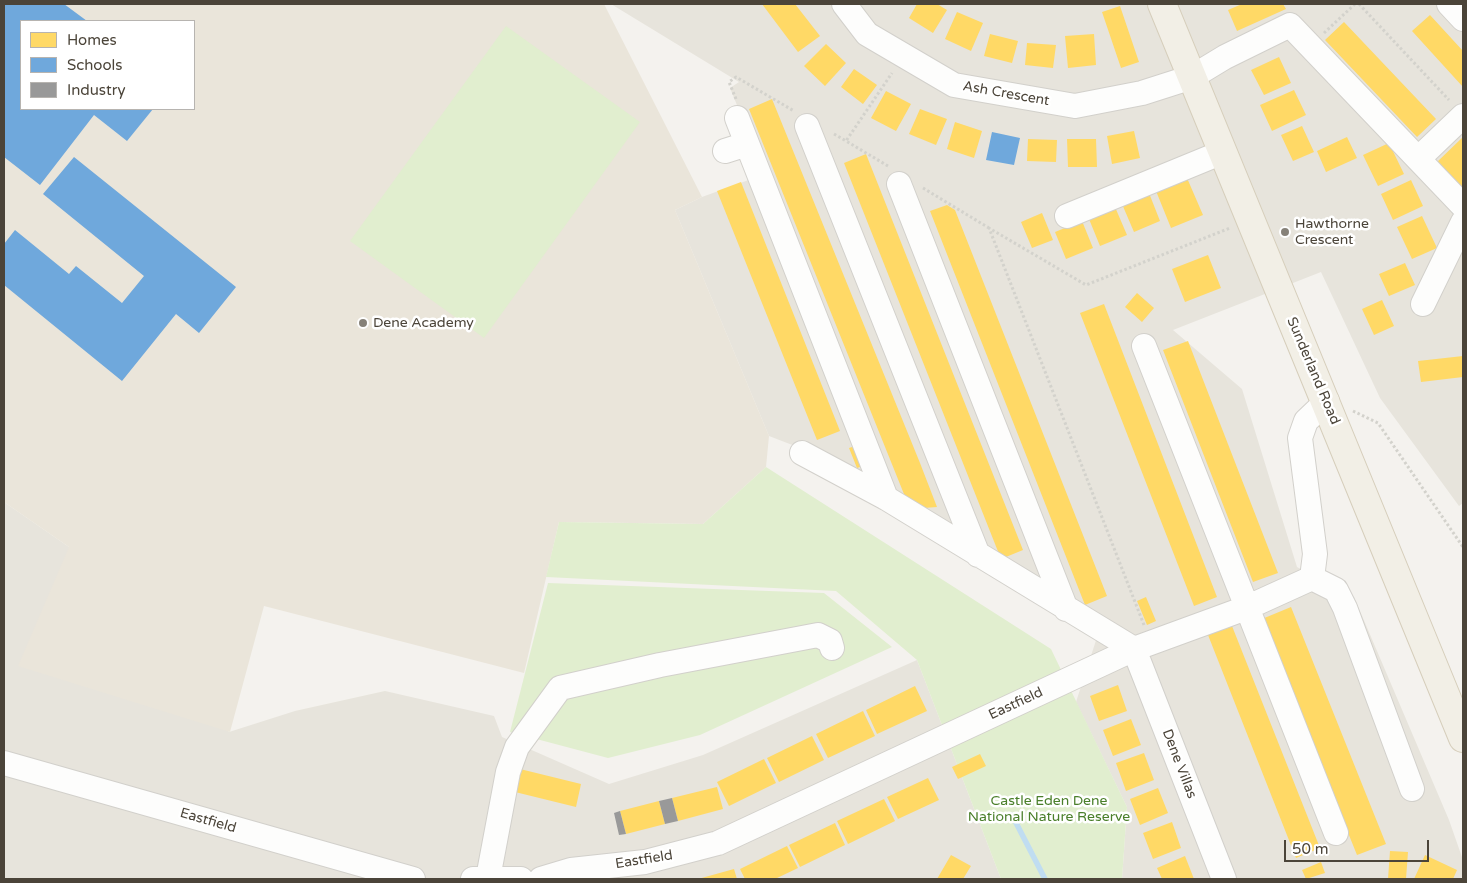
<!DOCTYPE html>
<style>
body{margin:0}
#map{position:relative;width:1467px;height:883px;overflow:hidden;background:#f4f2ee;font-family:"Varela Round",sans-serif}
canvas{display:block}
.frame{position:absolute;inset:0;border:5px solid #4b4439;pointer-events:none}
.legend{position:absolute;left:20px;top:20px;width:175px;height:90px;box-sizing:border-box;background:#fff;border:1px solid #b7b4b0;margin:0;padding:6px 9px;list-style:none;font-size:15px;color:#4b4439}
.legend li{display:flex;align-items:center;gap:10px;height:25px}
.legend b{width:25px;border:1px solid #b7b4b0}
.scale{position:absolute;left:1284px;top:840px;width:145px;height:22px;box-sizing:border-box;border:2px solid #4b4439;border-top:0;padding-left:6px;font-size:15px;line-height:18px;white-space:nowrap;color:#4b4439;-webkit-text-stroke:4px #fff;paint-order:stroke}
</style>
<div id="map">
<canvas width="1467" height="883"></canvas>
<div class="frame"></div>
<ul class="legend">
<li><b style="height:14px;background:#ffd966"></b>Homes</li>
<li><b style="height:14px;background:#6fa8dc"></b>Schools</li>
<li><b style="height:14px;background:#999"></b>Industry</li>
</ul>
<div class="scale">50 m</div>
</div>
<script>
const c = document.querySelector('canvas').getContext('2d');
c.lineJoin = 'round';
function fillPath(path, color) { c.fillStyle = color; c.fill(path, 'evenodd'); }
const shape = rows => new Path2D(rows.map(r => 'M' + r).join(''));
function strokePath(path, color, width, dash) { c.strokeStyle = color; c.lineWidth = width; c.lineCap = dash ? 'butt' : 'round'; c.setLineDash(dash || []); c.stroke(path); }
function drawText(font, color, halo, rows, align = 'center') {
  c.font = font + ' "Varela Round",sans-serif'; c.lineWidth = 5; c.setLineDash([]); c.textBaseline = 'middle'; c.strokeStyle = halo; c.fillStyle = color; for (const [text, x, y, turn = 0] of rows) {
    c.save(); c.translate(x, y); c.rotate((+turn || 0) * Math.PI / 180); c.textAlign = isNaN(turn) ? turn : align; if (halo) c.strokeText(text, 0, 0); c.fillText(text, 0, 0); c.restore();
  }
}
const residential = shape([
 [611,4,1463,4,1463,503,1459,506,1380,398,1321,272,1173,330,1242,389,1297,567,1354,597,1449,820,1463,860,1463,879,1122,879,1127,807,1076,702,1100,628,902,506,883,480,769,436,675,210,702,197,765,174,730,88,739,82],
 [4,502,69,547,229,732,295,711,385,691,494,716,502,737,609,784,703,755,917,660,1001,879,4,879]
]);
const education = shape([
 [4,4,604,4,702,197,675,210,769,436,766,467,703,524,559,522,524,673,264,606,230,732,18,666,69,547,4,502],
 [21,21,194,21,194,109,21,109]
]);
const green = shape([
 [506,26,640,122,484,338,350,241],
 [766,467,1051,649,1127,807,1122,879,1001,879,917,660,836,591,546,577,559,522,703,524],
 [548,583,824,593,892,647,700,735,608,758,510,732]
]);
const homes = shape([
 [762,4,795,4,820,36,798,52],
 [917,4,937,4,947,10,933,33,909,18],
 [1242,4,1283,4,1286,9,1237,31,1228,10],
 [1120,6,1139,62,1121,68,1102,12],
 [957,12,983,23,971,51,945,39],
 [1430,15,1463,51,1463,87,1412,31],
 [1344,22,1436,119,1417,137,1325,40],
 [990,34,1018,41,1012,63,984,56],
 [1094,34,1096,65,1068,68,1065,36],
 [1027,43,1056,45,1053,68,1025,65],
 [826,44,846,63,825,86,804,66],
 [1279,57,1291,83,1264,95,1251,70],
 [854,69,877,85,863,104,841,87],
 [1294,90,1306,115,1272,131,1260,105],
 [886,91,911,104,896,131,871,118],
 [772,99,920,463,937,507,910,509,749,109],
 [920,109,947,119,936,145,909,134],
 [955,122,982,131,974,158,947,149],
 [1302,126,1314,152,1293,161,1281,135],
 [1134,131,1140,158,1112,164,1107,136],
 [1347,137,1357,158,1326,172,1317,151],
 [1463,137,1463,193,1436,163],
 [1028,139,1057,140,1056,162,1027,161],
 [1067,139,1096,139,1097,167,1068,167],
 [1389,143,1404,174,1378,186,1363,155],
 [866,154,1023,550,1001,559,844,163],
 [1187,178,1203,215,1171,228,1156,191],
 [1411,180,1423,206,1393,220,1381,194],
 [741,182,840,431,817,440,717,191],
 [1149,193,1160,221,1134,232,1122,204],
 [947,205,955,210,1107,596,1085,605,930,211],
 [1115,207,1127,235,1100,246,1089,219],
 [1042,213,1053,240,1032,248,1021,222],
 [1422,216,1437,248,1412,259,1397,227],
 [1082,221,1093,248,1066,259,1055,232],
 [1208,255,1221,288,1185,302,1172,269],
 [1405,263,1415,285,1389,296,1379,274],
 [1137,293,1154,308,1142,322,1125,307],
 [1382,300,1394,326,1374,335,1362,309],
 [1104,304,1217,597,1194,606,1080,313],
 [1188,341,1278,573,1253,582,1163,350],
 [1463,356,1463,377,1421,382,1418,361],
 [858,445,866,465,857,468,849,448],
 [1146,597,1156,621,1147,625,1137,601],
 [1291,607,1386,844,1357,855,1262,619],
 [1232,626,1320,848,1296,858,1208,635],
 [1118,685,1127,711,1099,721,1090,696],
 [915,686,927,711,877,734,866,710],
 [863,711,875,736,828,758,816,734],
 [1131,719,1141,745,1113,756,1103,730],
 [812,736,824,760,779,782,767,758],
 [1144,753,1154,780,1126,791,1116,763],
 [980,754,986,766,958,779,952,767],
 [764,759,776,783,729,806,717,782],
 [520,769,581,784,576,807,515,792],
 [928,778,939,800,898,819,887,797],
 [717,787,723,809,678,821,672,798],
 [1158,788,1168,813,1140,825,1130,799],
 [884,799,895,821,848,844,837,821],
 [659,801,665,824,626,834,620,811],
 [1172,822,1181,848,1153,859,1143,833],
 [835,823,845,845,800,867,789,845],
 [787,846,798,868,775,879,745,879,740,869],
 [1390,851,1408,852,1406,879,1388,879],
 [951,855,971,866,963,879,937,879],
 [1425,855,1457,870,1453,879,1414,879],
 [1185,856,1194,879,1162,879,1157,868],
 [1321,862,1325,873,1306,879,1302,870],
 [734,869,737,879,698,879]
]);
const schools = shape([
 [4,4,64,4,87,21,21,21,21,109,153,109,127,141,94,115,40,185,4,157],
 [992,132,1020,138,1014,165,986,160],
 [74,157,236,287,199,333,176,314,122,381,4,285,4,244,15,230,69,274,76,266,122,303,144,276,43,194]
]);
const industry = shape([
 [672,798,678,821,665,824,659,801],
 [620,811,626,834,619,835,614,813]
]);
const stream = shape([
 [1012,815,1045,879]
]);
const path = shape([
 [1359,4,1449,100],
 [1324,33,1355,4],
 [736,99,729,82,736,77,794,111],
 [834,134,846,141],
 [888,166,846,141,892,73],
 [923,188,989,228],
 [1353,411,1378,423,1463,547],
 [1144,625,989,228,1086,285,1230,228]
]);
const minor = shape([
 [844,4,867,34,954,85,1075,106,1142,93,1192,77,1225,57,1290,25,1463,206],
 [1449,4,1463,19],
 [737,118,886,498],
 [807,126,978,555],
 [725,151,747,144],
 [1418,159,1463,116],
 [899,184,1066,609],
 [1067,216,1223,152],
 [1423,304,1463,222],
 [1144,346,1336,833],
 [802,453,886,498,1134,649,1224,879],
 [1312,578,1336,590,1345,608,1412,789],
 [1312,578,1315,554,1300,438,1306,421,1327,401],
 [4,763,413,879],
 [488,878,508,772,517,747,560,688,660,665,818,635,830,641,832,648],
 [473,879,521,879],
 [541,879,571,870,645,862,718,843,1134,649,1246,608,1312,578]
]);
const major = shape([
 [1162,4,1463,738]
]);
const markers = [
 [1285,232,5,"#868178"],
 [363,323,5,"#868178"]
];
const streetNames = [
 ["Ash Crescent",1006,94,10],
 ["Sunderland Road",1313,371,67],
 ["Eastfield",1016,704,-25],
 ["Dene Villas",1179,764,69],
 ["Eastfield",208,821,16],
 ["Eastfield",644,860,-9]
];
const poiNames = [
 ["Hawthorne",1295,224],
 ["Crescent",1295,240],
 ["Dene Academy",373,323]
];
const parkNames = [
 ["Castle Eden Dene",1049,801],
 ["National Nature Reserve",1049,817]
];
fillPath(residential, '#e7e4dc');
fillPath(education, '#eae5da');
fillPath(green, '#e1eecf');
fillPath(homes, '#ffd966');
fillPath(schools, '#6fa8dc');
fillPath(industry, '#999');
strokePath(stream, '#c0ddf1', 5.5);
strokePath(minor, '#d2d0cb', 26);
strokePath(major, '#d6cebb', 30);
strokePath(path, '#d3d2cc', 3, [2.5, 2.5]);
strokePath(minor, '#fdfdfc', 24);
strokePath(major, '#f2efe6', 28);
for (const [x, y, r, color] of markers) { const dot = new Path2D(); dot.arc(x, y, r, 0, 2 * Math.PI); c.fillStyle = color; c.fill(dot); strokePath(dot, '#fff', 2); }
drawText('14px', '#4b4439', '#fff', streetNames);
drawText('14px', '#4b4439', '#fff', poiNames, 'left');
drawText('14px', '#4a7f2a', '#fff', parkNames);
</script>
